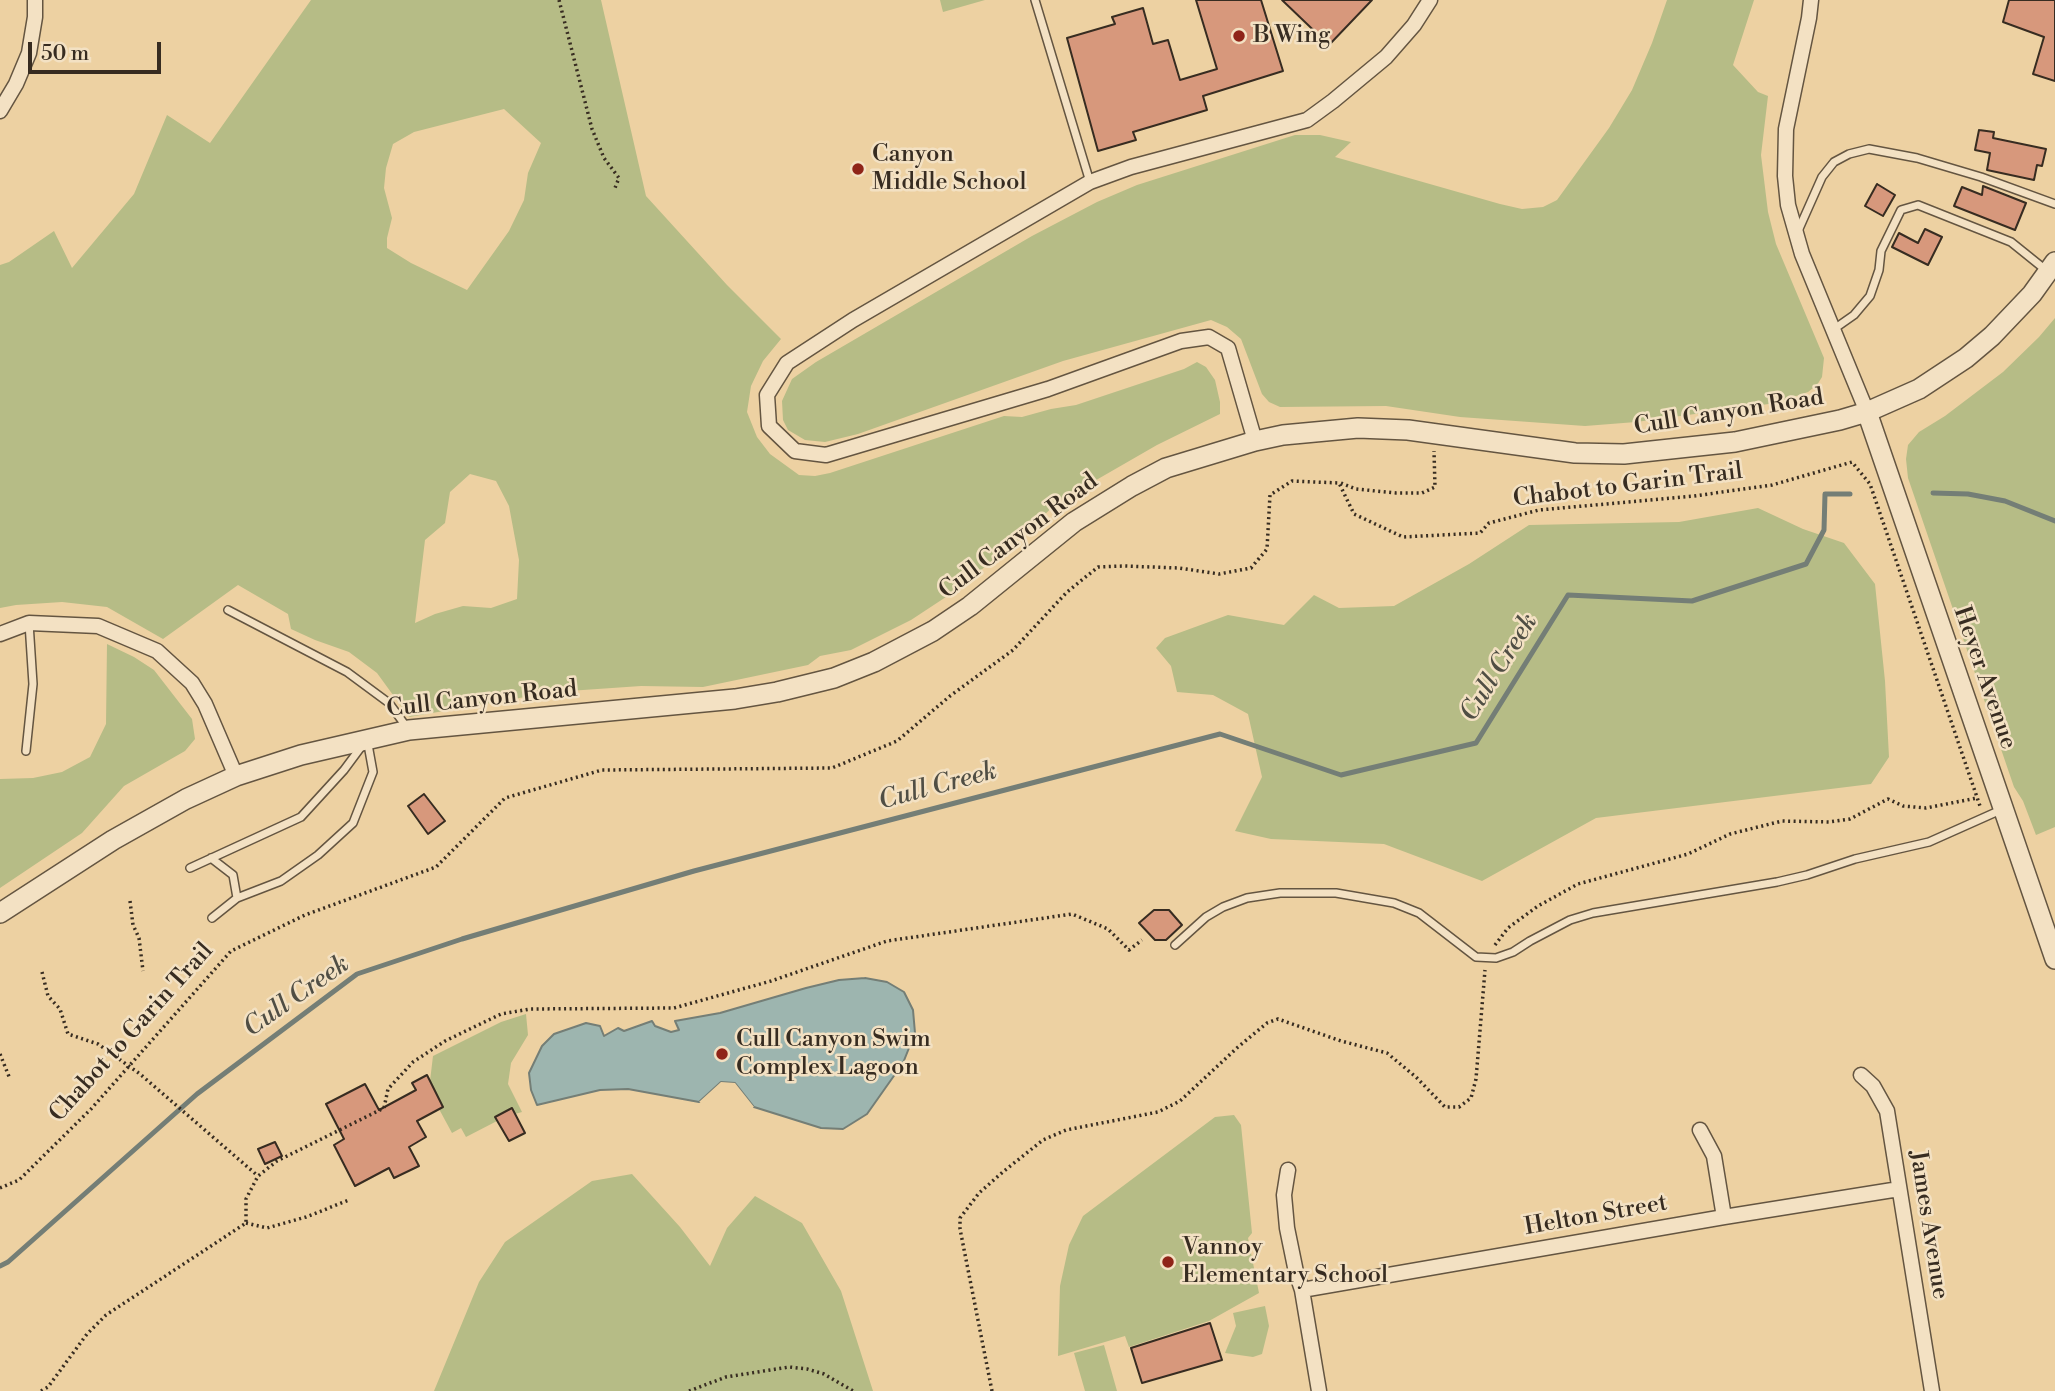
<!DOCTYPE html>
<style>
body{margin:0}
#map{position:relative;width:2055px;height:1391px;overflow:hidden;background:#edd1a2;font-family:"Libre Bodoni",serif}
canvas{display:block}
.scale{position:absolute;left:28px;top:42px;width:133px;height:32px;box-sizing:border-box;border:4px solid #372c21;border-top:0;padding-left:9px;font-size:21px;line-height:24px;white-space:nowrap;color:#372c21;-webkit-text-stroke:5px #f3e1c3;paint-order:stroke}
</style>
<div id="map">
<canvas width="2055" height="1391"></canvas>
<div class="scale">50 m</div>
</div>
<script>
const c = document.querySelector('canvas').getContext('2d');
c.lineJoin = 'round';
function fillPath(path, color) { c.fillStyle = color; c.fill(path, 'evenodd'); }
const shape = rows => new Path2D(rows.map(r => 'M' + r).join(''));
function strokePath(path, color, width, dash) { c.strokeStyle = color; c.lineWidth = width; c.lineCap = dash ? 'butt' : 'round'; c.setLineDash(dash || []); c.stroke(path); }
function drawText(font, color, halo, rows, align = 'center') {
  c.font = font + ' "Libre Bodoni",serif'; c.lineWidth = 5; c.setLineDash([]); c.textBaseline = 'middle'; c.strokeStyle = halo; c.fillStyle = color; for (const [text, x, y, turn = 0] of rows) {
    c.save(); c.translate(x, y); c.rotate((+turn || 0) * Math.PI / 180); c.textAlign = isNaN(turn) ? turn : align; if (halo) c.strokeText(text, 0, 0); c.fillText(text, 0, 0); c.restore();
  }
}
const green = shape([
 [311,0,601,0,646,196,727,285,781,339,763,361,751,386,747,412,757,437,770,454,799,475,815,476,830,473,1004,416,1022,417,1051,409,1076,405,1184,369,1197,362,1206,367,1215,380,1220,402,1220,414,1157,445,1058,502,1010,547,952,593,911,620,851,650,820,656,808,665,703,687,641,686,554,692,409,717,377,673,349,652,315,640,291,629,288,614,238,585,163,639,107,607,62,602,16,605,0,608,0,265,9,262,54,231,72,268,134,194,167,115,210,143],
 [504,109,541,143,528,173,524,200,509,231,467,290,411,263,387,248,387,238,392,218,384,188,386,168,393,144,414,132],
 [470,474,496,481,509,506,519,560,517,599,491,608,463,606,435,614,415,623,425,540,445,523,450,492],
 [940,0,985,0,943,12],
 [1667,0,1754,0,1733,65,1758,92,1768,96,1761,155,1768,212,1776,244,1824,358,1822,377,1817,385,1808,392,1776,403,1636,422,1585,426,1460,417,1386,406,1280,407,1269,402,1262,394,1241,339,1227,327,1211,320,1063,361,858,434,825,442,805,440,788,430,783,420,782,401,792,379,816,362,1032,236,1097,202,1137,185,1295,135,1320,135,1351,142,1335,157,1500,204,1522,209,1543,207,1557,200,1609,128,1632,90,1652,43],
 [2055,318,2055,827,2036,835,2023,801,2014,787,1908,478,1906,459,1908,445,1919,432,1945,416,2003,372,2039,337],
 [1758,508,1803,529,1844,543,1875,584,1885,681,1889,757,1871,784,1596,818,1482,881,1384,844,1271,839,1235,831,1262,777,1248,714,1213,695,1177,692,1171,666,1156,648,1165,638,1228,615,1284,625,1314,595,1339,608,1394,606,1469,564,1529,525,1679,522],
 [107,644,134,657,154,670,192,719,195,739,185,751,124,786,82,833,0,888,0,779,33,778,62,772,90,757,106,724],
 [526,1014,528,1035,511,1063,508,1084,522,1112,515,1114,511,1108,495,1116,497,1121,466,1137,461,1128,452,1133,439,1109,443,1107,430,1081,433,1056,501,1022],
 [1234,1115,1241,1125,1252,1233,1248,1238,1259,1293,1209,1321,1129,1347,1125,1336,1058,1356,1060,1286,1069,1245,1083,1216,1215,1117],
 [632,1174,680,1227,710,1266,727,1228,755,1196,802,1223,841,1291,873,1391,434,1391,479,1282,505,1242,592,1181],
 [1265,1306,1269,1326,1262,1354,1253,1357,1225,1353,1236,1326,1233,1313],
 [1104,1345,1117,1391,1085,1391,1074,1353]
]);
const water = shape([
 [865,978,887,982,904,992,913,1010,915,1033,903,1063,867,1114,843,1129,821,1128,754,1107,735,1083,721,1082,699,1102,628,1089,600,1090,537,1105,531,1090,529,1073,542,1046,554,1034,586,1023,600,1026,604,1036,618,1028,624,1031,652,1021,655,1026,671,1032,679,1030,675,1021,720,1013,806,988,839,980,865,978]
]);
const pier = shape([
 [721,1082,735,1083,754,1107,750,1107,733,1087,722,1086,703,1102,699,1102]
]);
const stream = shape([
 [1933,493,1968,494,2005,501,2055,521],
 [0,1266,8,1262,197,1094,357,974,462,939,694,871,1220,734,1341,775,1476,743,1568,595,1692,601,1806,564,1824,530,1825,494,1850,494]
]);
const building = shape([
 [1196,0,1261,0,1283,71,1203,96,1207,110,1133,132,1136,140,1098,151,1067,38,1115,24,1112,17,1143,8,1153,44,1168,40,1180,80,1217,69,1196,0],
 [1282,0,1372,0,1329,45,1282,0],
 [2009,0,2055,0,2055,81,2033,74,2044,37,2003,22,2009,0],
 [1979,130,1994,132,1993,138,2046,149,2042,166,2037,165,2034,180,1987,170,1990,153,1975,150,1979,130],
 [1877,184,1895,195,1883,216,1865,206,1877,184],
 [1983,186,2026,203,2015,230,1954,206,1962,187,1982,195,1983,186],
 [1925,229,1942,237,1928,265,1892,247,1899,233,1918,243,1925,229],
 [424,794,445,821,428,834,408,806,424,794],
 [1154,910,1169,910,1182,925,1166,940,1155,940,1139,923,1154,910],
 [427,1075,443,1107,417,1121,426,1137,409,1147,419,1166,394,1178,389,1168,355,1186,334,1145,344,1139,326,1104,365,1084,379,1110,416,1090,412,1083,427,1075],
 [512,1108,525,1133,509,1141,495,1117,512,1108],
 [275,1142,282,1156,265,1164,258,1149,275,1142],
 [1210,1323,1222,1360,1142,1383,1131,1348,1210,1323]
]);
const path = shape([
 [559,0,592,129,604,158,619,178,615,188],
 [1341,483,1356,489,1396,493,1422,493,1435,487,1434,451],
 [130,901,133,925,139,938,143,971],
 [1495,945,1508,928,1538,906,1578,884,1688,854,1730,834,1782,821,1829,822,1850,819,1888,799,1903,806,1926,808,1977,798],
 [42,972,48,996,60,1009,68,1034,98,1044,140,1074,258,1176],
 [0,1054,10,1079],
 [0,1188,19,1180,91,1109,231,951,305,915,436,867,505,798,602,770,832,768,897,741,950,696,1013,650,1067,592,1098,567,1124,566,1179,568,1219,574,1251,568,1267,549,1270,495,1292,481,1339,483,1354,514,1403,537,1480,533,1489,523,1539,510,1694,496,1772,485,1852,462,1870,484,1980,806],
 [246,1223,267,1228,306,1217,349,1200],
 [41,1391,48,1387,87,1334,106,1315,246,1223,246,1199,258,1176,277,1161,384,1108,388,1089,413,1062,445,1041,501,1014,530,1009,674,1008,771,981,887,941,1072,914,1108,929,1129,950,1142,940],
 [689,1391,726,1377,789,1367,807,1369,824,1374,853,1391],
 [992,1391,960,1229,960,1218,979,1193,1004,1171,1043,1140,1066,1130,1158,1112,1180,1101,1238,1047,1267,1023,1278,1019,1341,1041,1387,1053,1416,1077,1445,1107,1459,1107,1471,1098,1476,1079,1485,970]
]);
const service = shape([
 [1035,0,1090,182],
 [1798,231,1822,177,1834,162,1849,154,1869,149,1917,158,1981,177,2055,204],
 [1834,329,1854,315,1870,296,1879,270,1881,251,1901,210,1918,205,2011,242,2047,271],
 [228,610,347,672,389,703,408,729],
 [26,751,33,684,29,623],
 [211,858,233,875,237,898],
 [190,868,301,817,344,770,367,739,373,772,353,823,318,855,281,881,237,898,212,918],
 [1175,945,1206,917,1223,907,1247,898,1280,893,1336,893,1394,903,1419,913,1476,957,1496,958,1513,952,1530,941,1570,920,1593,913,1777,882,1807,875,1855,859,1929,842,2003,809]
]);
const minor = shape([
 [1811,0,1809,18,1786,129,1785,176,1788,205,1802,254,1867,412],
 [0,111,16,84,29,53,35,17,35,0],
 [1255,441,1228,348,1209,337,1181,341,1048,389,826,455,795,451,769,426,767,395,787,363,853,320,1090,182,1131,167,1307,120,1333,101,1386,57,1414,25,1430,0],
 [0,634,29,623,98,626,157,651,192,683,205,704,236,776],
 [1861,1075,1873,1086,1887,1111,1932,1391],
 [1700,1130,1714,1156,1724,1217],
 [1288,1170,1284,1195,1287,1228,1296,1272,1302,1290,1319,1391],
 [1302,1290,1724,1217,1899,1189]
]);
const tertiary = shape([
 [1867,412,2055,959],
 [0,913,113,840,186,799,236,776,301,755,409,730,735,699,777,692,834,678,874,662,933,631,970,606,1074,522,1132,486,1166,468,1255,441,1283,435,1358,428,1408,430,1575,453,1624,454,1735,442,1840,420,1867,412,1919,389,1966,358,1992,336,2032,294,2055,262]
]);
const markers = [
 [1239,36,7,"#8f2418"],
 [858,169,7,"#8f2418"],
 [722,1054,7,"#8f2418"],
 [1168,1262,7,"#8f2418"]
];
const poiNames = [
 ["B Wing",1253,36],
 ["Canyon",872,155],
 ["Middle School",872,183],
 ["Cull Canyon Swim",736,1040],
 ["Complex Lagoon",736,1068],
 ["Vannoy",1182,1248],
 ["Elementary School",1182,1276]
];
const streetNames = [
 ["Cull Canyon Road",1729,413,-9],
 ["Chabot to Garin Trail",1628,486,-7],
 ["Cull Canyon Road",1019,537,-37],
 ["Heyer Avenue",1984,678,71],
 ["Cull Canyon Road",482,700,-6],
 ["Chabot to Garin Trail",132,1033,-48],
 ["Helton Street",1596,1216,-10],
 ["James Avenue",1928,1225,81]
];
const waterNames = [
 ["Cull Creek",1500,668,-58],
 ["Cull Creek",938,787,-15],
 ["Cull Creek",297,997,-35]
];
fillPath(green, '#b6bc86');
fillPath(water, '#9db5af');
strokePath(water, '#747e76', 2);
fillPath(pier, '#edd1a2');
strokePath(stream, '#747e76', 5);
fillPath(building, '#d7987c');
strokePath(building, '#372c21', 2);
strokePath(service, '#645541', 10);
strokePath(minor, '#645541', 17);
strokePath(tertiary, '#645541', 22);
strokePath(path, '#372c21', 3.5, [2, 3.5]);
strokePath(service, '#f3e1c3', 7);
strokePath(minor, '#f3e1c3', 14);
strokePath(tertiary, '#f3e1c3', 19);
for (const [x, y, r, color] of markers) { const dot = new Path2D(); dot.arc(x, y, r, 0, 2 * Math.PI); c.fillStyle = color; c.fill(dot); strokePath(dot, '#f3e1c3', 2.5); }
drawText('24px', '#372c21', '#f3e1c3', poiNames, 'left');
drawText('24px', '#372c21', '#f3e1c3', streetNames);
drawText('italic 26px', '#504e44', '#f3e1c3', waterNames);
</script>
